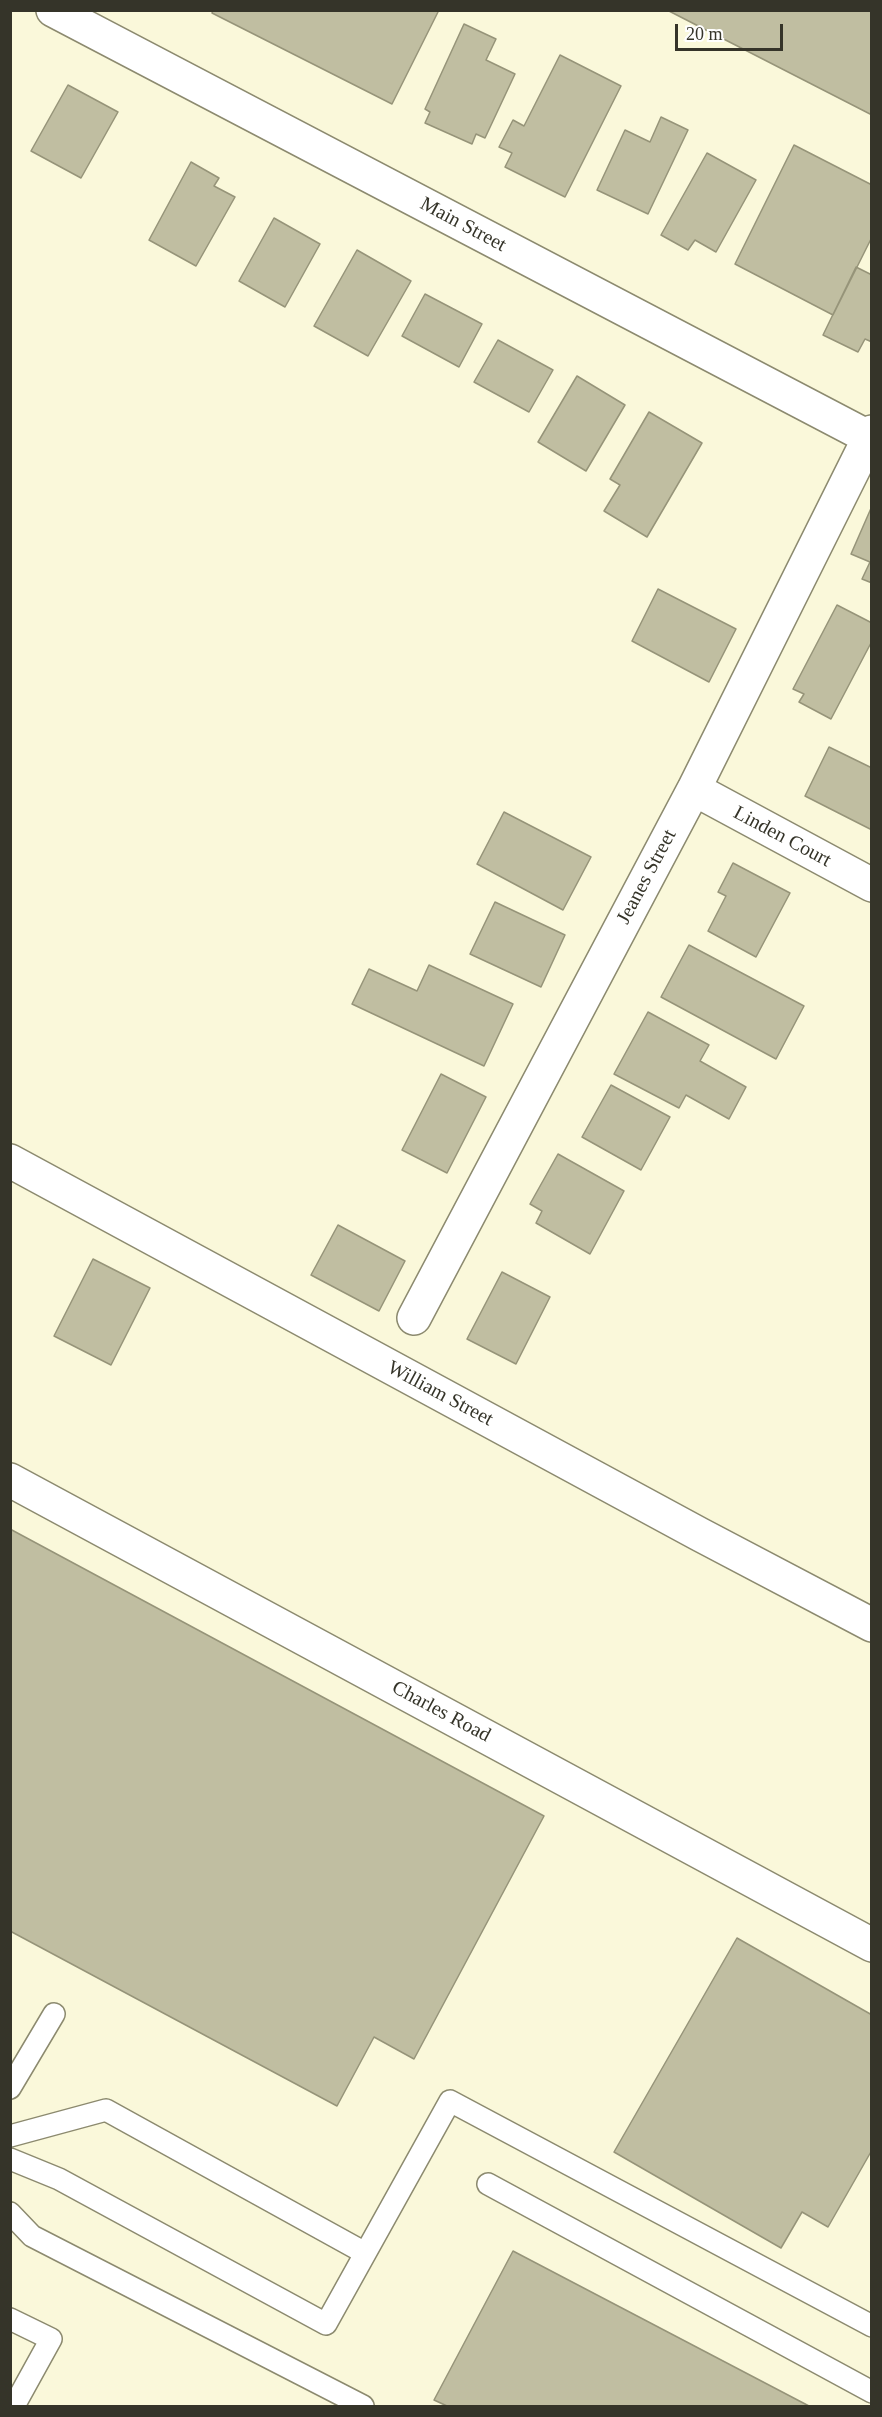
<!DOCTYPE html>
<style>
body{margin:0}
#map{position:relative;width:882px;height:2417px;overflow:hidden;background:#faf8da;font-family:Georgia,serif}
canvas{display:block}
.frame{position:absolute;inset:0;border:12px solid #353429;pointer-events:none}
.scale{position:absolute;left:675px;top:24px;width:108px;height:27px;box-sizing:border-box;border:3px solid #353429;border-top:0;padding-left:8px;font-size:18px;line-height:21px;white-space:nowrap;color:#353429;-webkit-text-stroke:4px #fff;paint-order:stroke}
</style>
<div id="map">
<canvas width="882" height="2417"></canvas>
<div class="frame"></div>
<div class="scale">20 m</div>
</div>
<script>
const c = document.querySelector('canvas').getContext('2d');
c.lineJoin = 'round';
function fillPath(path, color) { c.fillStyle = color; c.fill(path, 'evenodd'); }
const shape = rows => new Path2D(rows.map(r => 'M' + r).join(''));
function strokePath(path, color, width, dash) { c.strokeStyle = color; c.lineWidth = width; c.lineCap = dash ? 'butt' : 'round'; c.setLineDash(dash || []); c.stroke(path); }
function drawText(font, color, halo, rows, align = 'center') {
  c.font = font + ' Georgia,serif'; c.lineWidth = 6; c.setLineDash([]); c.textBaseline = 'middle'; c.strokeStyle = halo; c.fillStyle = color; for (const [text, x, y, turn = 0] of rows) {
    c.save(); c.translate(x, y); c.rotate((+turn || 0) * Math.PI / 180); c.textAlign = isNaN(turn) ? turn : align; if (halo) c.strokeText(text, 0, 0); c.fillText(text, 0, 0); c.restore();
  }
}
const building = shape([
 [213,10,439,10,392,104,212,13,213,10],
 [667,10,872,10,872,115,667,10],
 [464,24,496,39,486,60,515,74,485,138,476,134,472,144,425,123,430,112,425,109,464,24],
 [560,55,621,86,565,197,505,167,512,153,499,147,513,120,524,126,560,55],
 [68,85,118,112,81,178,31,151,68,85],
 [661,117,688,130,648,214,597,190,625,130,650,142,661,117],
 [794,145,872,185,872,237,833,315,735,264,794,145],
 [707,153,756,180,716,252,695,240,688,250,661,235,707,153],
 [191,162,219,178,214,186,235,197,196,266,149,240,191,162],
 [274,218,320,244,285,307,239,281,274,218],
 [357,250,411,281,368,356,314,326,357,250],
 [856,267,872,275,872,342,865,339,858,352,823,335,856,267],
 [425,294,482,324,459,367,402,336,425,294],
 [498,340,553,370,529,412,474,382,498,340],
 [577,376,625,405,586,471,538,442,577,376],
 [649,412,702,443,647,537,604,511,620,485,610,479,649,412],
 [872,506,872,583,862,579,870,562,851,554,872,506],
 [658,589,736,629,709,682,632,641,658,589],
 [837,605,872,623,872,641,831,719,799,702,804,694,793,689,837,605],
 [829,747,872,768,872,830,805,796,829,747],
 [504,812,591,857,563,910,477,864,504,812],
 [733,863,790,893,756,957,708,931,726,896,718,892,733,863],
 [495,902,565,935,541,987,470,954,495,902],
 [689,945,804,1006,776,1059,661,997,689,945],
 [429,965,513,1004,484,1066,352,1004,369,969,417,991,429,965],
 [648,1012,709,1045,700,1061,746,1087,729,1119,686,1095,679,1108,614,1074,648,1012],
 [441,1074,486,1097,447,1173,402,1150,441,1074],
 [611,1085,670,1117,641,1170,582,1137,611,1085],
 [558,1154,624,1191,590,1254,536,1223,542,1211,530,1204,558,1154],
 [338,1225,405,1261,379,1311,311,1275,338,1225],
 [93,1259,150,1288,111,1365,54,1336,93,1259],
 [502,1272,550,1297,516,1364,467,1339,502,1272],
 [10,1529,544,1816,414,2059,374,2037,337,2106,10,1931,10,1529],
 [737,1938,872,2015,872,2150,828,2227,802,2212,781,2248,614,2152,737,1938],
 [513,2251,809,2406,447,2406,434,2400,513,2251]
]);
const service = shape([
 [10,2088,54,2014],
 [10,2136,106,2110,365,2253],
 [10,2159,59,2179,326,2324,450,2101,872,2326],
 [488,2184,872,2392],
 [10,2213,32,2236,363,2406],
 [10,2319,51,2339,14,2406]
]);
const minor = shape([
 [53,10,872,439],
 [694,789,872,885],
 [10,1161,699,1534,872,1625],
 [414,1318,694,789,872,432],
 [10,1480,872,1945]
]);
const streetNames = [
 ["Main Street",463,225,28],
 ["Linden Court",782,837,28],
 ["Jeanes Street",647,877,-62],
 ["William Street",440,1394,28],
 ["Charles Road",441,1712,28]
];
fillPath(building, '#c0bea1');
strokePath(building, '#969479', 1.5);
strokePath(service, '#8c8a6f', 24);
strokePath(minor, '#8c8a6f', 36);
strokePath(service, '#fff', 21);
strokePath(minor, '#fff', 33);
drawText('20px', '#353429', '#fff', streetNames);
</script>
